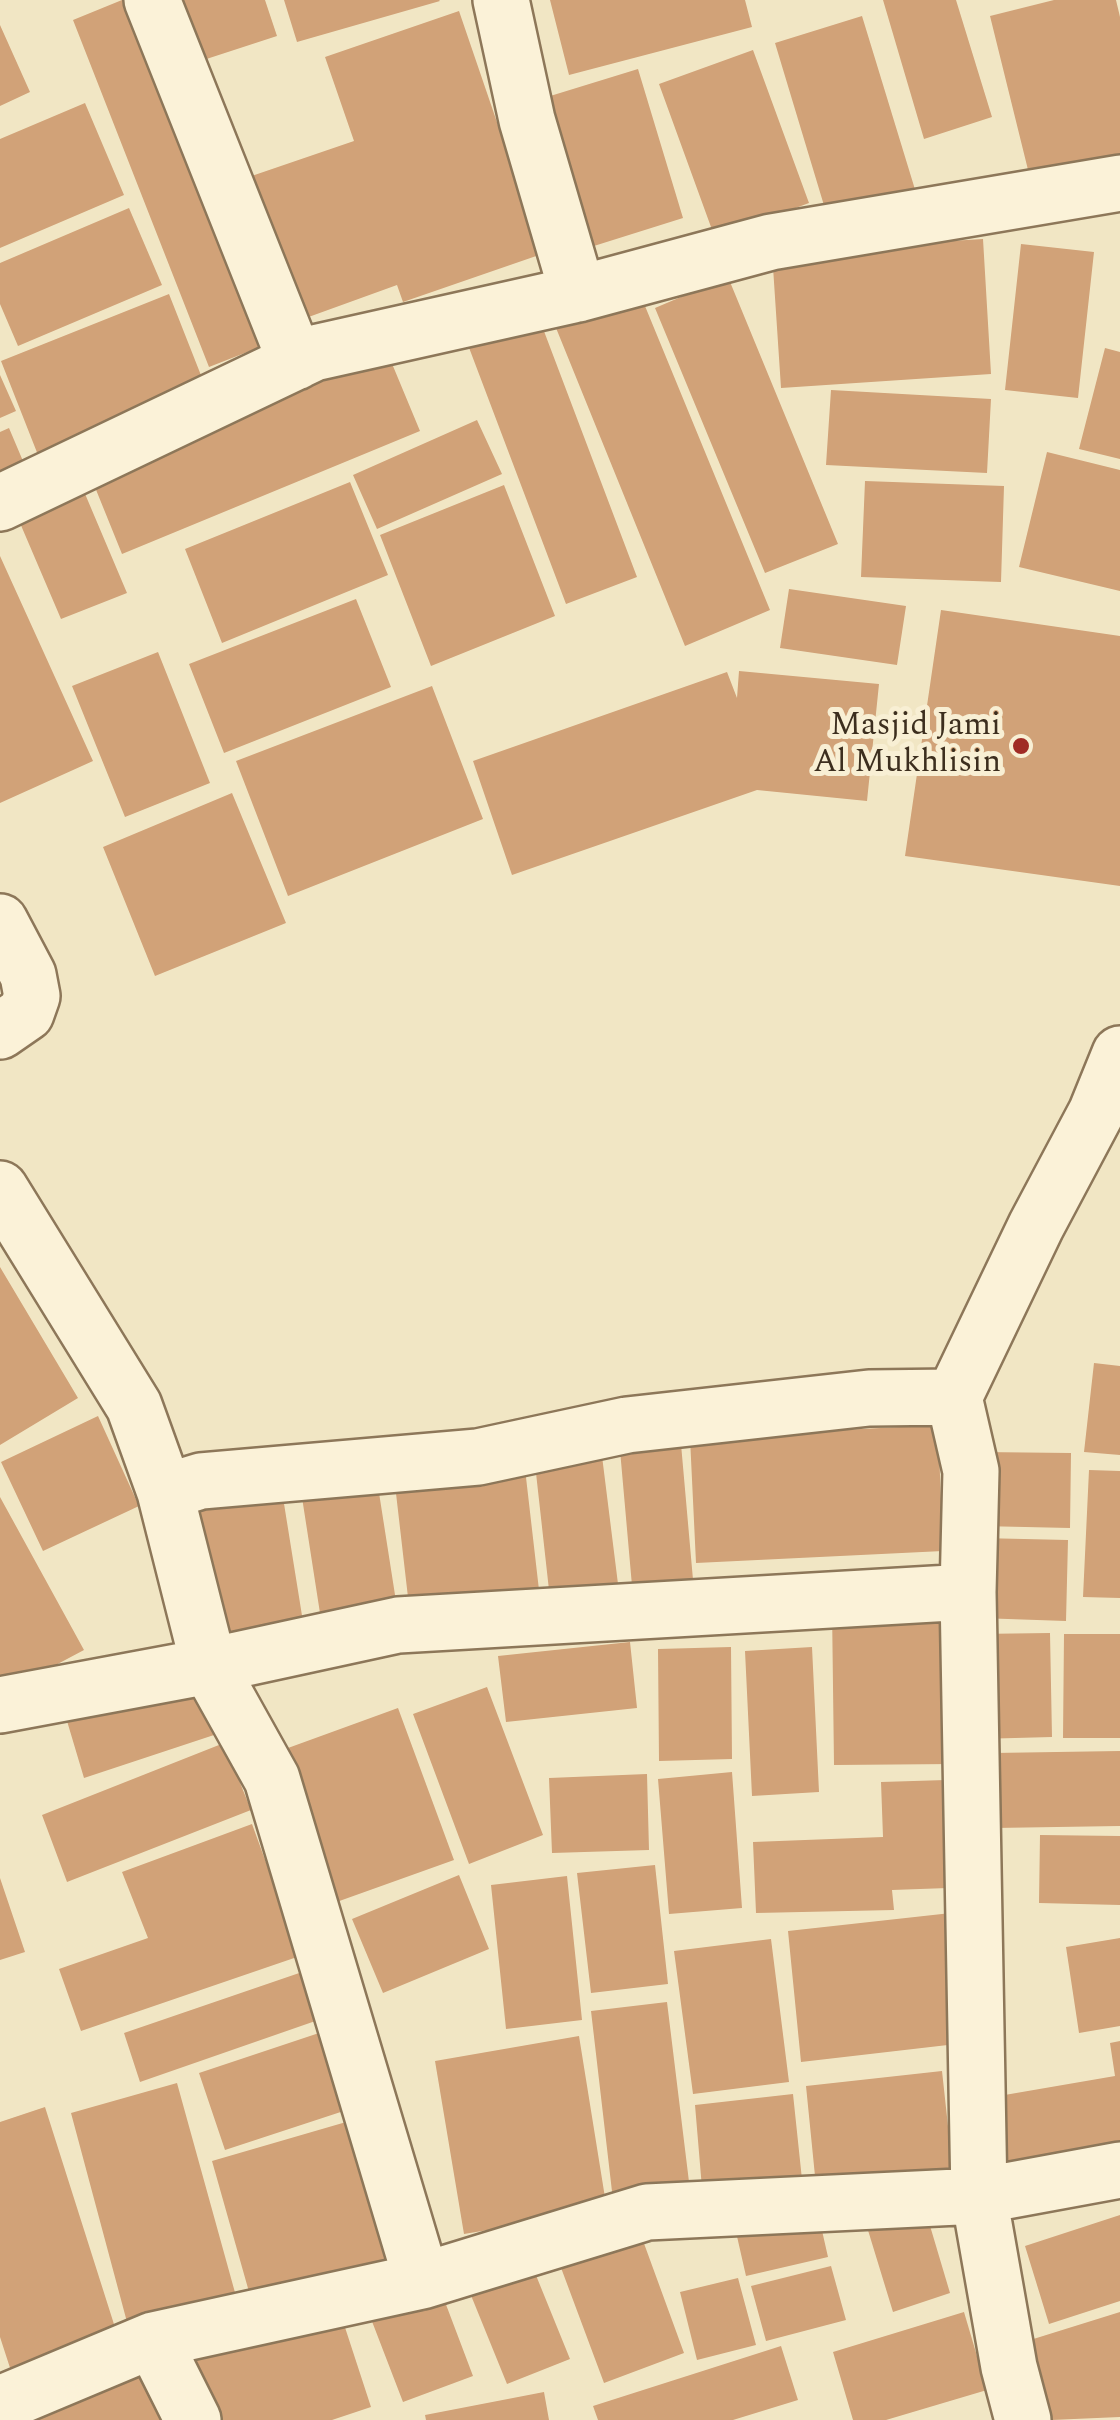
<!DOCTYPE html>
<style>
body{margin:0}
canvas{display:block;background:#f1e6c4}
</style>
<canvas width="1120" height="2420"></canvas>
<script>
const c = document.querySelector('canvas').getContext('2d');
c.lineJoin = 'round';
function fillPath(path, color) { c.fillStyle = color; c.fill(path, 'evenodd'); }
const shape = rows => new Path2D(rows.map(r => 'M' + r).join(''));
function strokePath(path, color, width, dash) { c.strokeStyle = color; c.lineWidth = width; c.lineCap = dash ? 'butt' : 'round'; c.setLineDash(dash || []); c.stroke(path); }
function drawText(font, color, halo, rows, align = 'center') {
  c.font = font + ' Spectral,serif'; c.lineWidth = 10; c.setLineDash([]); c.textBaseline = 'middle'; c.strokeStyle = halo; c.fillStyle = color; for (const [text, x, y, turn = 0] of rows) {
    c.save(); c.translate(x, y); c.rotate((+turn || 0) * Math.PI / 180); c.textAlign = isNaN(turn) ? turn : align; if (halo) c.strokeText(text, 0, 0); c.fillText(text, 0, 0); c.restore();
  }
}
const building = shape([
 [122,0,144,0,278,340,209,367,73,20],
 [164,0,265,0,277,36,185,66],
 [284,0,439,0,440,1,297,42],
 [550,0,745,0,752,27,569,75],
 [883,0,956,0,992,117,924,139],
 [1054,0,1116,0,1120,17,1120,164,1032,186,990,16],
 [459,11,542,254,403,302,397,285,292,323,237,181,354,141,325,57],
 [862,16,917,196,829,222,775,43],
 [0,25,30,92,0,106],
 [753,50,809,203,715,238,659,84],
 [638,69,683,218,578,251,534,101],
 [85,103,124,195,0,248,0,139],
 [129,208,162,285,18,346,0,304,0,263],
 [983,239,991,374,781,388,772,252],
 [1021,244,1094,252,1078,398,1005,390],
 [728,277,838,544,765,573,655,308],
 [638,289,770,610,685,646,554,323],
 [169,294,206,388,38,455,1,361],
 [539,318,637,577,566,604,468,345],
 [383,342,420,431,122,554,86,465],
 [1105,348,1120,352,1120,459,1079,449],
 [0,375,16,411,0,418],
 [831,390,991,399,987,473,826,465],
 [477,420,502,474,377,529,353,475],
 [9,428,31,480,0,492,0,432],
 [1047,452,1120,470,1120,591,1019,567],
 [865,481,1004,486,1001,582,861,577],
 [80,482,127,593,61,619,14,509],
 [350,482,388,575,222,643,185,549],
 [504,485,555,616,431,666,380,535],
 [0,556,93,761,0,803],
 [789,589,906,606,897,665,780,648],
 [356,599,391,687,224,753,189,664],
 [941,610,1120,636,1120,886,905,856],
 [158,652,210,783,125,817,72,686],
 [739,671,879,684,867,801,757,790,512,875,473,761,727,672,737,698],
 [432,686,483,819,288,896,236,761],
 [232,793,286,923,155,976,103,847],
 [0,1267,78,1398,0,1445],
 [1094,1363,1120,1366,1120,1455,1084,1452],
 [98,1416,139,1506,43,1551,1,1462],
 [938,1425,943,1551,696,1563,690,1438],
 [681,1444,694,1591,633,1597,620,1450],
 [981,1452,1071,1453,1070,1528,980,1526],
 [602,1456,620,1600,551,1608,535,1464],
 [524,1460,539,1590,409,1606,394,1476],
 [1089,1470,1120,1471,1120,1598,1083,1597],
 [377,1480,398,1614,322,1626,301,1491],
 [281,1485,304,1628,207,1643,186,1501],
 [0,1497,84,1650,3,1693,0,1687],
 [980,1538,1068,1540,1066,1621,979,1618],
 [952,1606,954,1764,834,1765,832,1608],
 [1050,1633,1052,1737,978,1739,977,1634],
 [1064,1634,1120,1634,1120,1738,1063,1738],
 [630,1642,637,1708,506,1722,498,1656],
 [731,1647,732,1759,659,1761,658,1649],
 [812,1647,819,1792,752,1796,745,1651],
 [197,1681,214,1735,84,1778,67,1721],
 [487,1687,543,1835,469,1864,413,1714],
 [398,1708,454,1860,331,1904,277,1752],
 [224,1743,251,1810,67,1882,42,1815],
 [1120,1751,1120,1826,994,1828,993,1753],
 [732,1772,742,1908,669,1914,658,1779],
 [647,1774,649,1850,552,1853,549,1778],
 [946,1780,948,1888,892,1890,894,1910,756,1913,753,1842,883,1837,881,1782],
 [252,1824,300,1956,81,2031,59,1969,148,1938,122,1872],
 [1040,1835,1120,1836,1120,1905,1039,1903],
 [655,1865,668,1984,591,1993,577,1873],
 [459,1875,489,1949,383,1993,352,1919],
 [567,1876,582,2020,506,2029,491,1885],
 [0,1878,25,1952,0,1960],
 [951,1913,965,2043,801,2062,788,1931],
 [1120,1938,1120,2026,1079,2033,1066,1947],
 [771,1939,789,2082,693,2094,674,1951],
 [308,1970,324,2018,140,2082,124,2033],
 [667,2002,690,2190,613,2200,591,2011],
 [337,2027,362,2105,225,2150,199,2073],
 [579,2036,607,2210,464,2234,435,2061],
 [1120,2041,1120,2146,1005,2164,993,2097,1115,2076,1110,2043],
 [942,2071,953,2172,816,2186,806,2086],
 [177,2083,239,2307,131,2337,71,2113],
 [793,2094,803,2189,703,2200,695,2105],
 [45,2107,119,2340,12,2374,0,2337,0,2122],
 [353,2120,395,2267,253,2306,212,2161],
 [925,2209,950,2293,893,2312,867,2227],
 [818,2213,828,2257,746,2276,736,2232],
 [1120,2215,1120,2301,1049,2324,1025,2246],
 [638,2227,684,2353,604,2383,557,2257],
 [531,2263,570,2359,507,2384,468,2288],
 [831,2266,846,2320,766,2341,751,2286],
 [738,2278,756,2345,697,2360,680,2292],
 [439,2286,473,2376,403,2402,368,2311],
 [339,2309,371,2407,332,2420,207,2420,187,2359],
 [964,2312,987,2390,886,2420,853,2420,833,2352],
 [1120,2312,1120,2417,1051,2420,1027,2341],
 [781,2346,798,2400,733,2420,598,2420,593,2406],
 [161,2359,184,2420,0,2420],
 [544,2392,549,2420,426,2420,425,2415]
]);
const street = shape([
 [152,0,296,362],
 [501,0,527,120,578,294],
 [0,503,314,353,578,294,771,242,1120,183],
 [0,922,28,975,32,996,26,1013,0,1031],
 [0,1189,134,1406,165,1492,209,1666,272,1779,422,2281],
 [165,1492,201,1481,478,1457,627,1425,869,1398,954,1397],
 [0,1705,209,1666,398,1625,968,1592],
 [153,2340,193,2420],
 [0,2404,153,2340,422,2281,647,2212,979,2196,1120,2170],
 [1023,2420,1009,2367,979,2196,968,1592,971,1471,954,1397,1036,1226,1096,1113,1120,1054]
]);
const markers = [
 [1021,746,10,"#a02b25"]
];
const poiNames = [
 ["Masjid Jami",1001,728],
 ["Al Mukhlisin",1001,765]
];
fillPath(building, '#d1a278');
strokePath(street, '#8d7759', 60);
strokePath(street, '#fbf2d8', 55);
for (const [x, y, r, color] of markers) { const dot = new Path2D(); dot.arc(x, y, r, 0, 2 * Math.PI); c.fillStyle = color; c.fill(dot); strokePath(dot, '#f8efd4', 4); }
drawText('32px', '#3c2e1e', '#f8efd4', poiNames, 'right');
</script>
